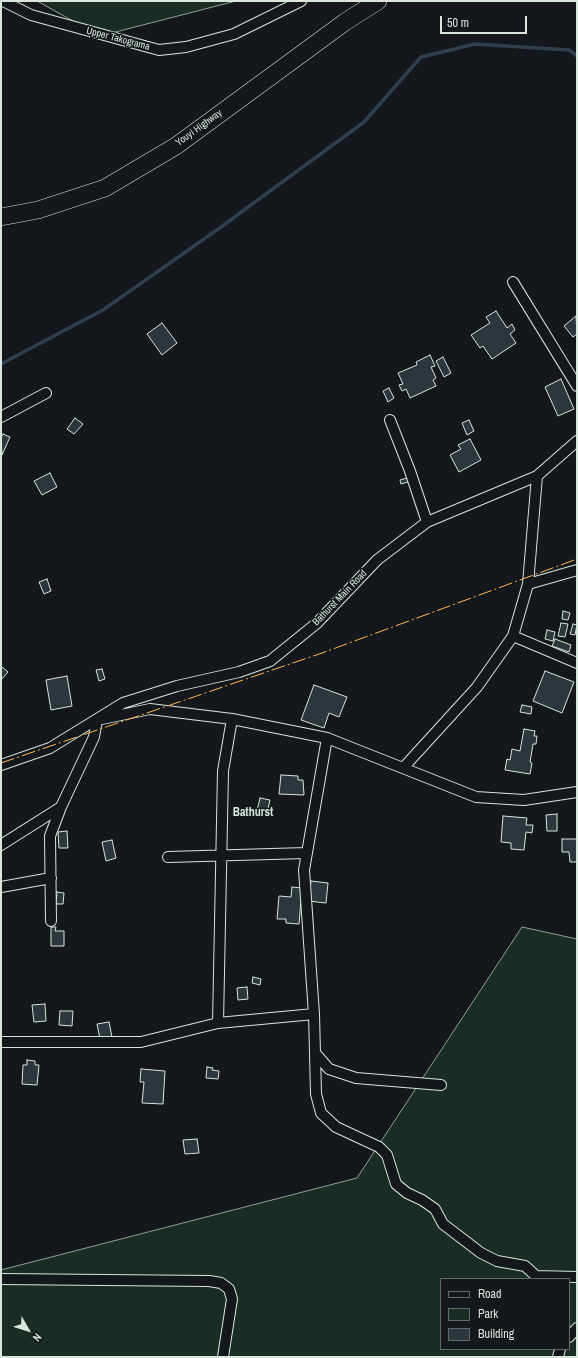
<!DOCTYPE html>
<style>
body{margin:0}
#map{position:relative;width:578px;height:1358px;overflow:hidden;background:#14181c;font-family:"Archivo Narrow",sans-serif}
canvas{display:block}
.frame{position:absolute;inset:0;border:2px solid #d8e6dc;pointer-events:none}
.legend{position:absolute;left:440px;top:1278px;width:130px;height:72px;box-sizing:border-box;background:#14181c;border:1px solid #626a69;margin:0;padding:5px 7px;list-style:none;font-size:12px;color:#d8e6dc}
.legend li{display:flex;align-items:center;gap:8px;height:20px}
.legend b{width:20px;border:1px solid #626a69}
.north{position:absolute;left:8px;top:1310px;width:40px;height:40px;-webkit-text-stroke:3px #14181c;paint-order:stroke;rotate:129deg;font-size:11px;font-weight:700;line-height:16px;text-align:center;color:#d8e6dc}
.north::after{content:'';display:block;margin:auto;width:14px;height:18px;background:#d8e6dc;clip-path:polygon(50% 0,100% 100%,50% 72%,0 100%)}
.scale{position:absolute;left:440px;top:16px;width:87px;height:18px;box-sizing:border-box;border:2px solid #d8e6dc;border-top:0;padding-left:5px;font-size:12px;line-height:14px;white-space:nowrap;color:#d8e6dc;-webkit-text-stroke:3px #14181c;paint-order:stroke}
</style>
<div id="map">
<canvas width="578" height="1358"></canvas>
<div class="frame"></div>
<ul class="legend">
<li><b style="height:5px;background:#14181c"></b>Road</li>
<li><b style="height:11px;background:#1a2d24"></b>Park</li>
<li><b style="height:11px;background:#2c363c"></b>Building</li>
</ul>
<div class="north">N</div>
<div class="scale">50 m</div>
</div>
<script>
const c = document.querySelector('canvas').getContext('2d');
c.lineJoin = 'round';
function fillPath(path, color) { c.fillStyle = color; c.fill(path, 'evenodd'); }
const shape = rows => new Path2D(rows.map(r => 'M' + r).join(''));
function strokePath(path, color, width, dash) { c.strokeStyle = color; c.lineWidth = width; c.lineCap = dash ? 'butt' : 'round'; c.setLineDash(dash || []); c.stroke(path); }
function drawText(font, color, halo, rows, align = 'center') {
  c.font = font + ' "Archivo Narrow",sans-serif'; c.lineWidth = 3; c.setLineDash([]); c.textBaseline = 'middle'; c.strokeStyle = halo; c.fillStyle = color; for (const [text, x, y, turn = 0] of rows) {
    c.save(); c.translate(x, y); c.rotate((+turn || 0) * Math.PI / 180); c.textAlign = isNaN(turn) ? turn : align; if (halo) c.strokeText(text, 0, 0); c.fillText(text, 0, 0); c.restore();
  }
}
const green = shape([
 [37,1,236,1,100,36,37,1],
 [522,927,577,939,577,1357,1,1357,1,1270,357,1178,522,927],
 [441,1279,569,1279,569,1349,441,1349,441,1279]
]);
const stream = shape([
 [1,364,103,310,221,227,364,122,421,57,475,44,569,50,577,56]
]);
const building = shape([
 [496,311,507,328,512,324,515,330,510,334,516,343,492,359,483,346,480,348,471,335,490,323,486,317,496,311],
 [576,316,577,334,573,337,564,326,576,316],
 [162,323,177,343,162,355,147,334,162,323],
 [430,355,435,366,431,367,436,378,433,380,436,386,410,398,406,389,402,391,399,385,403,384,398,373,417,365,416,362,430,355],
 [443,357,451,373,444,377,436,361,443,357],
 [561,379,574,409,558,416,545,387,561,379],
 [389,388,394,398,388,402,383,391,389,388],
 [75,418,83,424,74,434,67,429,75,418],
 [469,420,474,431,467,435,462,423,469,420],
 [3,434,10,437,2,455,1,438,3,434],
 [470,439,481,460,459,472,450,455,461,449,458,445,470,439],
 [50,473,57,487,42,495,34,481,50,473],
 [410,477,411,481,401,484,400,480,410,477],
 [47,579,51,591,44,594,39,582,47,579],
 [563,611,570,613,568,620,562,619,563,611],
 [561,623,568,624,565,637,558,636,561,623],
 [573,624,577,625,575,635,570,634,573,624],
 [547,630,555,632,553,641,545,639,547,630],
 [555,639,571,645,569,652,552,646,555,639],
 [1,666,8,672,1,680,1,666],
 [102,669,105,679,99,681,96,670,102,669],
 [545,671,574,682,562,713,533,701,545,671],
 [67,676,72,706,51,710,46,680,67,676],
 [314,685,347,697,339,717,329,713,324,728,301,720,314,685],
 [522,705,532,707,531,714,520,712,522,705],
 [524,729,535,731,534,736,537,736,536,744,533,744,530,762,532,763,530,774,505,770,507,759,510,760,512,749,520,751,524,729],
 [281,775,298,776,298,780,303,780,304,795,279,794,281,775],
 [260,798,270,800,267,813,257,811,260,798],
 [557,814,557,831,547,831,546,815,557,814],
 [503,816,527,818,526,825,533,825,532,833,526,832,524,850,511,849,511,843,501,842,503,816],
 [67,831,68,848,59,848,58,832,67,831],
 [562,839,577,839,577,862,570,862,569,852,562,852,562,839],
 [112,840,116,858,106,861,102,842,112,840],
 [311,881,328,883,326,903,309,901,311,881],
 [292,887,302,888,299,924,286,923,286,919,277,919,279,896,291,897,292,887],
 [57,892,64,893,63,904,56,904,57,892],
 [51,927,56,927,55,931,64,931,64,946,51,946,51,927],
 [253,977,261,979,260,985,252,983,253,977],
 [247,987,248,999,238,1000,237,988,247,987],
 [45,1004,46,1021,34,1022,32,1005,45,1004],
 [60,1011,73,1011,72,1026,59,1025,60,1011],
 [109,1022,112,1037,100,1039,97,1024,109,1022],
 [27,1060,35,1061,35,1065,39,1065,37,1085,22,1084,23,1065,27,1065,27,1060],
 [207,1067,213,1068,212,1070,219,1071,218,1079,206,1078,207,1067],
 [141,1069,165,1071,163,1104,142,1103,144,1082,140,1082,141,1069],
 [197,1139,199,1153,185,1154,183,1140,197,1139]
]);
const street = shape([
 [3,1,31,15,159,50,186,47,234,34,301,1],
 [513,282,577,386],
 [1,417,46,393],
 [390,420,410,471,427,522],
 [528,584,577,570],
 [513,636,577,663],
 [327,738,304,870,314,1014,316,1094,321,1113,336,1127,379,1147,387,1155,396,1184,407,1193,422,1200,435,1209,443,1224,481,1253,497,1261,525,1266,536,1276,577,1277],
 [1,765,50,748,123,703,177,686,239,672,270,661,317,623,377,560,427,522,537,476,577,441],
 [404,767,477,687,513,636,528,584,537,476],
 [1,845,61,807],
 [168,857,306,853],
 [1,887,51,878],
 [51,921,50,836,61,807,94,737,97,720,150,709,232,719,327,738,476,797,524,800,577,792],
 [218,1023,223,771,232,719],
 [1,1042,141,1042,218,1023,314,1014],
 [316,1054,329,1069,356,1078,441,1085],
 [1,1279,209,1281,221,1283,229,1289,232,1299,223,1357],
 [569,1337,577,1328],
 [558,1357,560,1349]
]);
const primary = shape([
 [1,217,38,210,105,188,176,146,345,22,378,1]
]);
const power = shape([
 [1,763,322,653,577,559]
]);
const streetNames = [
 ["Upper Takograma",118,39,15],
 ["Youyi Highway",199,128,-36],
 ["Bathurst Main Road",340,598,-46]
];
const quarterNames = [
 ["Bathurst",253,813]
];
fillPath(green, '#1a2d24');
strokePath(green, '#939e99', 1);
strokePath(stream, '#2f3f4d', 3.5);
fillPath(building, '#2c363c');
strokePath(building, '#d8e6dc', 1);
strokePath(street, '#d8e6dc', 12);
strokePath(primary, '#d8e6dc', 18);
strokePath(street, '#14181c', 10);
strokePath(primary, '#14181c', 17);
strokePath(power, '#ffb74d', 1, [14, 3, 2, 3]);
drawText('10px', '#d8e6dc', '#14181c', streetNames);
drawText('bold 12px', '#d8e6dc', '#14181c', quarterNames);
</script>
